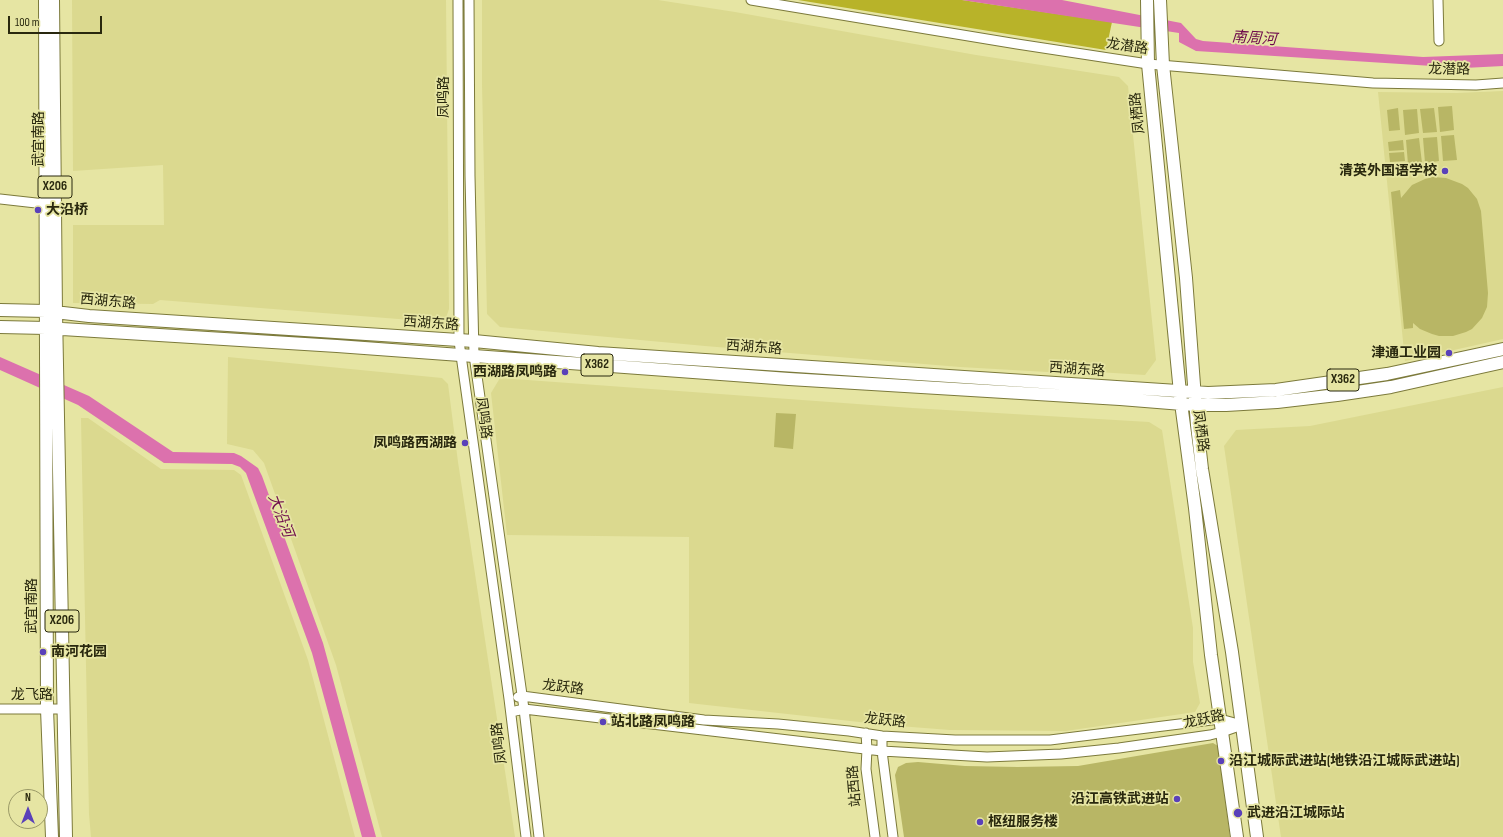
<!DOCTYPE html>
<meta charset="utf-8">
<style>
body{margin:0}
#map{position:relative;width:1503px;height:837px;overflow:hidden;background:#e6e5a3;font-family:"Sofia Sans Condensed",sans-serif}
canvas{display:block}
.north{position:absolute;left:8px;top:789px;width:40px;height:40px;box-sizing:border-box;background:#e6e5a3;border:1px solid #9a9967;border-radius:50%;rotate:0deg;font-size:11px;font-weight:700;line-height:16px;text-align:center;color:#29280e}
.north::after{content:'';display:block;margin:auto;width:14px;height:18px;background:#5a41b9;clip-path:polygon(50% 0,100% 100%,50% 72%,0 100%)}
.scale{position:absolute;left:8px;top:16px;width:94px;height:18px;box-sizing:border-box;border:2px solid #29280e;border-top:0;padding-left:5px;font-size:12px;line-height:14px;white-space:nowrap;color:#29280e;-webkit-text-stroke:3px #e6e5a3;paint-order:stroke}
</style>
<div id="map">
<canvas width="1503" height="837"></canvas>
<div class="north">N</div>
<div class="scale">100 m</div>
</div>
<script>
const c = document.querySelector('canvas').getContext('2d');
c.lineJoin = 'round';
function fillPath(path, color) { c.fillStyle = color; c.fill(path, 'evenodd'); }
const shape = rows => new Path2D(rows.map(r => 'M' + r).join(''));
function strokePath(path, color, width, dash) { c.strokeStyle = color; c.lineWidth = width; c.lineCap = dash ? 'butt' : 'round'; c.setLineDash(dash || []); c.stroke(path); }
function drawText(font, color, halo, rows, align = 'center') {
  c.font = font + ' "Sofia Sans Condensed","Noto Sans SC",sans-serif'; c.lineWidth = 3.5; c.setLineDash([]); c.textBaseline = 'middle'; c.strokeStyle = halo; c.fillStyle = color; for (const [text, x, y, turn = 0] of rows) {
    c.save(); c.translate(x, y); c.rotate((+turn || 0) * Math.PI / 180); c.textAlign = isNaN(turn) ? turn : align; if (halo) c.strokeText(text, 0, 0); c.fillText(text, 0, 0); c.restore();
  }
}
const built = shape([
 [72,0,446,0,449,309,446,318,436,322,160,300,153,304,73,303,73,225,164,225,163,165,73,171],
 [482,0,658,0,735,12,976,55,1119,77,1128,86,1156,360,1145,375,1083,371,1065,373,960,367,705,346,500,327,487,314,482,84],
 [1503,91,1503,339,1405,361,1378,92,1457,93],
 [228,357,442,378,448,384,458,462,515,837,382,837,336,665,264,463,253,450,227,444],
 [500,378,912,408,1149,422,1162,430,1193,628,1193,662,1200,703,1195,712,1066,731,950,730,886,725,689,703,689,537,507,535,491,393],
 [1503,387,1503,837,1281,837,1224,446,1236,430,1310,426],
 [81,418,88,418,161,469,234,470,241,475,308,660,355,837,91,837,89,814]
]);
const green = shape([
 [1452,106,1454,130,1440,132,1438,107],
 [1398,108,1400,130,1389,131,1387,110],
 [1434,108,1437,132,1423,133,1420,109],
 [1417,109,1419,133,1405,135,1403,110],
 [1454,135,1457,160,1443,161,1441,136],
 [1437,137,1439,161,1425,163,1423,138],
 [1419,138,1422,163,1408,164,1406,140],
 [1403,140,1404,150,1389,151,1388,142],
 [1404,152,1405,161,1390,162,1389,153],
 [1433,177,1446,178,1462,184,1468,188,1477,199,1481,211,1488,293,1487,307,1482,318,1472,329,1466,332,1453,336,1439,336,1432,334,1420,329,1413,323,1413,328,1404,329,1391,192,1400,190,1401,198,1412,185,1425,179],
 [776,413,796,414,793,449,774,447],
 [1213,743,1218,746,1230,837,904,837,895,775,898,767,906,763,918,762,965,766,1018,767,1078,766]
]);
const forest = shape([
 [798,0,962,0,1112,22,1106,50]
]);
const water = shape([
 [962,0,1062,0,1181,23,1196,39,1203,41,1423,57,1503,54,1503,66,1464,68,1196,51,1179,42,1179,33],
 [0,357,89,396,173,452,234,453,241,456,258,468,262,476,323,643,376,837,362,837,312,653,246,473,240,467,232,464,164,463,78,405,0,370]
]);
const minor = shape([
 [458,0,459,341,509,699,526,837],
 [469,0,470,176,474,355,524,709,539,837],
 [751,0,1017,44,1148,64,1373,83,1476,85,1503,83],
 [1438,0,1439,41],
 [0,199,45,204],
 [518,697,522,696,704,720,778,724,849,731,882,736,955,740,1050,740,1220,719,1242,725],
 [0,709,63,709],
 [511,712,524,709,882,751,987,757,1061,754,1119,748,1210,735,1222,732,1242,725],
 [866,733,867,749,866,769,875,837],
 [882,736,882,751,893,837]
]);
const major = shape([
 [45,0,47,709,52,837],
 [53,0,56,312,66,837],
 [1147,0,1148,64,1181,403,1195,508,1211,655,1237,837],
 [1160,0,1163,65,1186,278,1197,425,1202,469,1232,652,1257,837],
 [0,310,46,311,89,316,474,341,598,353,1208,393,1276,390,1387,374,1503,349],
 [0,327,46,328,337,346,789,379,1120,399,1195,405,1226,405,1277,402,1337,395,1391,387,1503,362]
]);
const markers = [
 [1445,171,4,"#5a41b9"],
 [38,210,4,"#5a41b9"],
 [1449,353,4,"#5a41b9"],
 [565,372,4,"#5a41b9"],
 [465,443,4,"#5a41b9"],
 [43,652,4,"#5a41b9"],
 [603,722,4,"#5a41b9"],
 [1221,761,4,"#5a41b9"],
 [1177,799,4,"#5a41b9"],
 [1238,813,5,"#5a41b9"],
 [980,822,4,"#5a41b9"]
];
const shields = [
 [55,187,34],
 [597,365,32],
 [1343,380,32],
 [62,621,34]
];
const shieldNames = [
 ["X206",55,187],
 ["X362",597,365],
 ["X362",1343,380],
 ["X206",62,621]
];
const streetNames = [
 ["龙潜路",1127,47,8],
 ["龙潜路",1449,70,1],
 ["凤鸣路",444,97,-90],
 ["凤栖路",1138,113,-96],
 ["武宜南路",39,139,-90],
 ["西湖东路",108,302,5],
 ["西湖东路",431,324,4],
 ["西湖东路",754,348,4],
 ["西湖东路",1077,370,4],
 ["凤鸣路",483,418,82],
 ["凤栖路",1200,431,82],
 ["武宜南路",32,606,-90],
 ["龙跃路",563,688,7],
 ["龙飞路",32,695],
 ["龙跃路",1204,720,-12],
 ["龙跃路",885,721,6],
 ["凤鸣路",500,743,-97],
 ["站西路",855,786,-95]
];
const poiNames = [
 ["清英外国语学校",1437,171,"right"],
 ["大沿桥",46,210],
 ["津通工业园",1441,353,"right"],
 ["西湖路凤鸣路",557,372,"right"],
 ["凤鸣路西湖路",457,443,"right"],
 ["南河花园",51,652],
 ["站北路凤鸣路",611,722],
 ["沿江城际武进站(地铁沿江城际武进站)",1229,761],
 ["沿江高铁武进站",1169,799,"right"],
 ["武进沿江城际站",1247,813],
 ["枢纽服务楼",988,822]
];
const waterNames = [
 ["南周河",1254,39,4],
 ["大沿河",280,516,69]
];
fillPath(built, '#dbd98f');
fillPath(green, '#b8b665');
fillPath(forest, '#b8b329');
fillPath(water, '#dc71ad');
strokePath(minor, '#7c7a3b', 11);
strokePath(major, '#7c7a3b', 14);
strokePath(minor, '#fff', 9);
strokePath(major, '#fff', 12);
for (const [x, y, r, color] of markers) { const dot = new Path2D(); dot.arc(x, y, r, 0, 2 * Math.PI); c.fillStyle = color; c.fill(dot); strokePath(dot, '#e6e5a3', 1.5); }
for (const [x, y, w] of shields) { const box = new Path2D(); box.roundRect(x - w / 2, y - 11, w, 22, 3); c.fillStyle = '#e6e5a3'; c.fill(box); strokePath(box, '#29280e', 1); }
drawText('bold 13px', '#29280e', null, shieldNames);
drawText('14px', '#29280e', '#e6e5a3', streetNames);
drawText('bold 14px', '#29280e', '#e6e5a3', poiNames, 'left');
drawText('italic 15px', '#6d0a4b', '#e6e5a3', waterNames);
</script>
